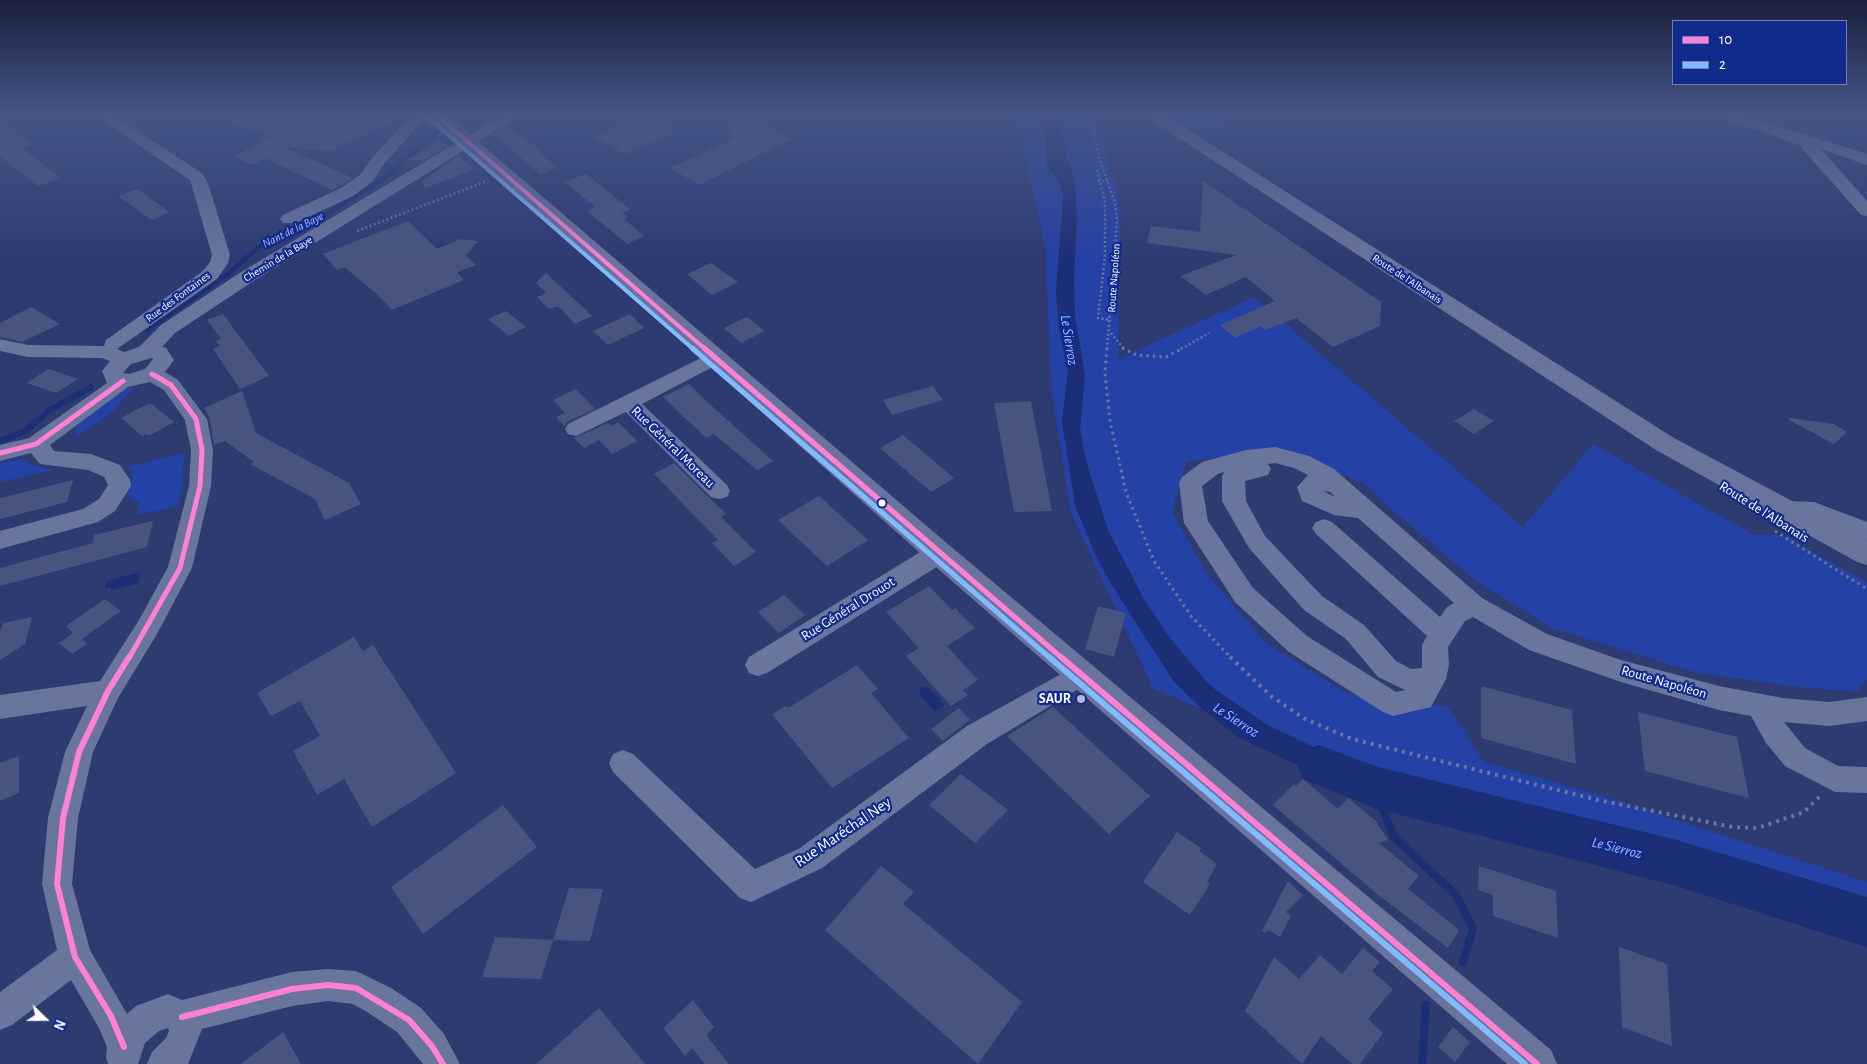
<!DOCTYPE html>
<meta charset="utf-8">
<style>
body{margin:0}
#map{position:relative;width:1867px;height:1064px;overflow:hidden;background:#2d3b71;font-family:"Alegreya Sans",sans-serif}
canvas{display:block}
.legend{position:absolute;left:1672px;top:20px;width:175px;height:65px;box-sizing:border-box;background:#112b8d;border:1px solid #7080bb;margin:0;padding:6px 9px;list-style:none;font-size:15px;color:#fff}
.legend li{display:flex;align-items:center;gap:10px;height:25px}
.legend b{width:25px;border:1px solid #7080bb}
.north{position:absolute;left:20px;top:994px;width:50px;height:50px;-webkit-text-stroke:4px #112b8d;paint-order:stroke;rotate:112deg;font-size:14px;font-weight:700;line-height:20px;text-align:center;color:#fff}
.north::after{content:'';display:block;margin:auto;width:18px;height:22px;background:#fff;clip-path:polygon(50% 0,100% 100%,50% 72%,0 100%)}
</style>
<div id="map">
<canvas width="1867" height="1064"></canvas>
<ul class="legend">
<li><b style="height:6px;background:#ff80d5"></b>10</li>
<li><b style="height:6px;background:#80bbff"></b>2</li>
</ul>
<div class="north">N</div>
</div>
<script>
const c = document.querySelector('canvas').getContext('2d');
c.lineJoin = 'round';
function fillPath(path, color) { c.fillStyle = color; c.fill(path, 'evenodd'); }
const shape = rows => new Path2D(rows.map(r => 'M' + r).join(''));
function strokePath(path, color, width, dash) { c.strokeStyle = color; c.lineWidth = width; c.lineCap = dash ? 'butt' : 'round'; c.setLineDash(dash || []); c.stroke(path); }
function drawText(font, color, halo, rows, align = 'center') {
  c.font = font + ' "Alegreya Sans",sans-serif'; c.lineWidth = 4.5; c.setLineDash([]); c.textBaseline = 'middle'; c.strokeStyle = halo; c.fillStyle = color; for (const [text, x, y, turn = 0] of rows) {
    c.save(); c.translate(x, y); c.rotate((+turn || 0) * Math.PI / 180); c.textAlign = isNaN(turn) ? turn : align; if (halo) c.strokeText(text, 0, 0); c.fillText(text, 0, 0); c.restore();
  }
}
const green = shape([
 [1007,113,1097,113,1121,209,1118,359,1254,297,1523,527,1593,444,1754,535,1783,535,1867,582,1867,678,1857,692,1799,687,1697,673,1552,628,1476,581,1384,503,1366,485,1317,463,1266,451,1186,462,1172,512,1206,573,1266,643,1346,693,1448,707,1484,762,1590,792,1867,882,1867,947,1832,933,1442,816,1153,688,1071,513,1052,395,1045,246,1020,133],
 [1169,113,1232,113,1209,138],
 [124,388,133,388,114,411,78,436,76,434,76,427,91,412],
 [185,453,179,506,137,515,139,502,126,497,132,479,132,472,127,466],
 [25,459,31,465,54,470,0,482,0,463]
]);
const water = shape([
 [1045,113,1058,113,1066,153,1075,180,1077,218,1074,276,1075,315,1085,375,1080,429,1086,461,1108,530,1144,599,1170,638,1206,681,1216,690,1268,725,1361,770,1371,799,1239,738,1202,709,1174,682,1111,584,1095,554,1075,505,1062,422,1068,372,1059,329,1056,291,1063,198,1060,185,1047,166],
 [140,572,138,583,111,590,110,588,105,588,107,581],
 [921,687,929,688,945,705,935,712,919,694]
]);
const streamFar2 = shape([
 [147,330,228,274,265,242,308,225,378,183,438,131]
]);
const streamFar1 = shape([
 [0,441,24,432,50,410,91,387]
]);
const stream = shape([
 [1377,788,1381,805,1394,837,1456,895,1473,929,1463,962],
 [1422,1064,1426,1005]
]);
const river = shape([
 [1319,745,1378,767,1673,839,1867,897,1867,947,1673,885,1377,809,1303,779,1297,765,1303,751,1319,745]
]);
const building = shape([
 [214,113,277,113,312,124,338,113,376,113,394,121,331,151,284,147,353,178,332,190,265,158,252,165,234,156,272,136,213,116],
 [645,115,677,132,624,154,595,137],
 [745,115,792,139,699,185,670,168,733,139,726,123],
 [0,122,33,144,22,148,61,178,38,186,0,156],
 [507,126,542,152,540,153,558,168,540,174,493,134],
 [438,141,448,146,423,161,408,160],
 [459,156,475,169,425,188,422,181],
 [586,174,630,209,622,213,628,217,624,219,644,236,627,244,587,211,596,207,564,182],
 [1203,181,1381,302,1380,326,1333,347,1296,318,1266,330,1261,326,1235,338,1220,325,1275,301,1246,277,1206,295,1180,276,1236,255,1147,243,1151,226,1200,232],
 [137,189,170,212,152,220,118,196],
 [408,221,437,249,460,239,478,241,466,255,476,265,457,272,464,280,392,310,377,294,344,267,337,270,323,254],
 [711,263,738,282,712,295,687,274],
 [546,273,574,299,592,316,575,324,558,306,549,309,537,297,546,293,536,283],
 [31,307,60,324,22,342,0,337,0,323],
 [506,311,526,327,509,336,488,319],
 [223,314,269,376,240,389,213,349,220,346,216,341,221,339,207,320],
 [630,314,644,328,608,345,593,331],
 [747,317,765,331,741,343,724,328],
 [48,369,58,372,78,379,56,393,27,383],
 [689,384,704,399,773,461,757,470,714,434,706,438,663,397],
 [933,386,943,400,892,415,883,400],
 [576,389,595,409,567,422,564,426,556,417,565,413,553,400],
 [242,391,256,433,349,483,361,504,325,520,315,499,250,464,254,462,225,441,214,445,209,416,204,408],
 [1031,401,1052,511,1014,512,994,403],
 [150,403,174,422,149,436,146,434,142,436,121,418],
 [1474,409,1494,421,1474,434,1454,421],
 [1790,418,1834,424,1847,432,1834,444,1789,420],
 [618,422,637,441,612,454,599,440,584,448,574,438,608,423,612,426],
 [903,435,954,478,931,492,880,448],
 [674,463,726,514,721,517,756,552,734,566,712,543,718,540,654,474],
 [73,480,67,502,0,519,0,498],
 [819,496,868,540,827,566,778,520],
 [153,521,147,547,0,586,0,568,93,543,94,535],
 [929,586,952,610,955,608,975,628,947,646,978,680,963,690,968,695,951,706,906,656,919,648,886,612],
 [784,595,805,615,779,633,758,612],
 [105,599,121,611,82,639,87,644,72,654,59,643,73,633,66,626],
 [1098,606,1126,613,1114,657,1085,649],
 [32,617,25,644,0,660,0,631,3,623],
 [354,637,363,651,373,645,456,773,372,827,344,779,317,795,293,751,320,736,300,701,271,716,257,693],
 [857,665,878,689,871,693,909,738,832,788,772,714,786,706,788,708],
 [1481,686,1572,710,1576,764,1481,738],
 [1053,707,1150,796,1109,834,1007,736],
 [959,708,970,720,943,741,931,729],
 [1638,712,1737,737,1749,798,1645,771],
 [19,756,19,793,0,801,0,763],
 [961,774,1008,810,975,843,929,805],
 [1303,779,1338,809,1348,798,1376,821,1388,840,1379,843,1419,876,1408,889,1459,930,1448,948,1377,894,1273,805,1294,784,1296,786],
 [503,805,537,847,423,934,391,887],
 [1177,832,1201,848,1199,851,1217,864,1207,882,1210,884,1190,915,1143,882],
 [881,866,914,892,903,904,1022,1002,978,1064,825,930],
 [1479,866,1556,891,1558,938,1493,916,1493,895,1478,890],
 [1288,881,1303,895,1286,912,1291,916,1280,937,1268,930,1265,933,1262,931],
 [569,888,603,889,590,941,553,940],
 [495,937,553,940,541,979,482,977],
 [1619,947,1667,964,1672,1046,1622,1027],
 [1363,948,1380,962,1372,971,1393,989,1368,1019,1383,1033,1360,1064,1352,1064,1321,1036,1302,1064,1245,1011,1274,957,1299,979,1320,955,1342,974],
 [693,1000,714,1027,706,1035,729,1064,705,1064,692,1048,685,1056,663,1028],
 [599,1008,645,1064,536,1064],
 [1453,1027,1470,1042,1455,1062,1438,1047],
 [283,1032,301,1064,241,1064]
]);
const pathFar2 = shape([
 [1089,113,1100,160,1115,203,1117,220,1107,349],
 [1097,170,1105,202,1105,255,1098,318,1111,320],
 [1098,181,1108,181],
 [357,231,487,181],
 [1111,333,1124,349],
 [1181,349,1209,333]
]);
const pathFar1 = shape([
 [1107,348,1105,373,1110,421,1126,492,1154,561,1191,616,1231,658],
 [1122,348,1136,355,1166,357,1183,348],
 [1775,531,1867,589]
]);
const path = shape([
 [1230,657,1271,696,1305,719,1352,739,1598,800,1733,827,1758,828,1804,812,1821,795]
]);
const minor = shape([
 [92,113,109,113,202,173,208,183,230,255,228,263,217,279,117,349,124,352,139,347,161,325,238,274,506,113,524,113,252,282,175,333,162,347,166,348,174,360,165,372,178,380,207,419,213,450,211,486,192,568,157,634,118,698,93,752,78,818,72,884,90,950,127,1014,136,1006,168,994,182,1000,292,972,328,969,356,971,391,988,421,1008,444,1034,460,1064,423,1064,397,1032,367,1012,353,1004,328,1001,292,1006,202,1029,188,1064,147,1064,152,1052,166,1038,169,1031,168,1028,159,1031,145,1043,138,1064,108,1064,106,1058,107,1047,99,1028,71,980,12,1025,0,1030,0,992,57,950,42,884,48,818,65,752,87,706,0,719,0,695,100,681,139,620,168,567,189,486,191,450,185,420,164,390,150,382,128,387,50,445,54,451,91,454,120,465,130,480,131,486,115,511,98,522,0,549,0,531,83,509,99,499,108,485,104,477,88,470,40,464,31,453,0,461,0,445,29,438,107,383,102,371,110,361,102,358,28,357,0,351,0,339,28,345,104,346,106,340,203,271,210,262,212,255,190,180,92,113],
 [152,358,153,359,145,369,129,374,123,373,131,364,152,358],
 [419,113,437,113,419,125,383,165,373,181,353,196,295,223,283,223,280,219,283,215,341,188,361,174,371,159,409,119,419,113],
 [1715,113,1737,113,1867,154,1867,165,1821,149,1867,201,1867,216,1861,215,1799,145,1718,116,1715,113],
 [715,351,722,352,725,357,722,362,642,404,727,485,730,491,727,497,719,499,711,497,626,412,576,436,568,434,565,429,568,424,715,351],
 [1275,447,1309,456,1334,469,1482,598,1547,634,1621,660,1719,686,1783,698,1829,702,1867,697,1867,721,1829,726,1784,722,1805,748,1838,766,1867,767,1867,793,1835,792,1785,766,1766,743,1751,716,1719,710,1621,682,1529,650,1473,617,1465,621,1448,647,1449,665,1446,679,1431,707,1393,716,1383,712,1289,652,1235,602,1184,523,1179,483,1182,477,1202,462,1246,450,1275,447],
 [1275,463,1294,468,1308,475,1297,487,1302,501,1334,515,1358,518,1454,603,1447,607,1440,617,1332,522,1324,519,1316,522,1312,528,1316,534,1427,636,1422,645,1422,668,1411,669,1396,661,1364,625,1322,596,1265,536,1246,501,1245,481,1268,475,1271,469,1268,464,1275,463],
 [1224,472,1222,476,1222,501,1249,548,1304,610,1346,639,1378,677,1405,690,1396,692,1307,636,1253,588,1208,521,1202,486,1218,474,1224,472],
 [1323,491,1330,492,1335,497,1323,491],
 [1783,501,1814,502,1867,522,1867,541,1812,520,1775,516,1771,510,1775,504,1783,501],
 [939,544,948,546,951,553,948,560,767,673,758,676,749,673,745,665,749,657,930,546,939,544],
 [1081,663,1090,666,1094,674,1090,682,987,744,822,868,751,902,740,898,613,772,609,763,613,754,623,750,633,754,755,869,800,848,967,726,1081,663]
]);
const major = shape([
 [426,113,445,113,949,545,1551,1050,1557,1064,1507,1064,929,561,426,113],
 [1141,113,1162,113,1674,438,1867,541,1867,565,1857,562,1656,450,1141,113]
]);
const bus1Far2 = shape([
 [435,113,705,349]
]);
const bus1Far1 = shape([
 [704,348,1062,658],
 [0,453,36,444,123,381],
 [129,658,180,568,200,486,202,450,196,419,171,385,152,374]
]);
const bus1 = shape([
 [1061,657,1537,1064],
 [182,1017,292,989,328,985,356,988,409,1020,432,1046,443,1064],
 [124,1047,111,1016,75,957,57,884,63,818,79,752,108,691,129,657]
]);
const bus2Far2 = shape([
 [430,119,693,349]
]);
const bus2Far1 = shape([
 [692,348,1050,658]
]);
const bus2 = shape([
 [1049,657,1525,1064]
]);
const markers = [
 [882,503,4.5,"#fff"],
 [1081,699,5,"#b6bacd"]
];
const farStreetnames = [
 ["Chemin de la Baye",278,259,-31],
 ["Route Napoléon",1114,278,-86],
 ["Route de l'Albanais",1407,279,33],
 ["Rue des Fontaines",178,297,-36]
];
const farWaternames = [
 ["Nant de la Baye",293,230,-26]
];
const streetNames = [
 ["Rue Général Moreau",673,447,44],
 ["Route de l'Albanais",1764,512,32],
 ["Rue Général Drouot",848,609,-32],
 ["Route Napoléon",1664,682,16]
];
const poiNames = [
 ["SAUR",1071,699]
];
const waterNames = [
 ["Le Sierroz",1069,340,81],
 ["Le Sierroz",1236,720,33],
 ["Le Sierroz",1617,848,14]
];
const nearStreetnames = [
 ["Rue Maréchal Ney",843,832,-34]
];
fillPath(green, '#2441a5');
fillPath(water, '#1c2e76');
strokePath(streamFar2, '#1c2e76', 4.5);
strokePath(streamFar1, '#1c2e76', 6);
strokePath(stream, '#1c2e76', 8);
fillPath(river, '#1c2e76');
fillPath(building, '#48547f');
strokePath(pathFar2, '#69759d', 2.5, [2, 2.5]);
strokePath(pathFar1, '#69759d', 3, [2.5, 4]);
strokePath(path, '#69759d', 4, [3, 5]);
fillPath(minor, '#69759d');
fillPath(major, '#69739c');
strokePath(bus1Far2, '#ff80d5', 4);
strokePath(bus1Far1, '#ff80d5', 5);
strokePath(bus1, '#ff80d5', 6);
strokePath(bus2Far2, '#80bbff', 4);
strokePath(bus2Far1, '#80bbff', 5);
strokePath(bus2, '#80bbff', 6);
const sky = c.createLinearGradient(0, 0, 0, 262);
sky.addColorStop(0, '#19203e');
sky.addColorStop(0.43, '#465586');
sky.addColorStop(1, '#46558600');
c.fillStyle = sky;
c.fillRect(0, 0, 1867, 262);
for (const [x, y, r, color] of markers) { const dot = new Path2D(); dot.arc(x, y, r, 0, 2 * Math.PI); c.fillStyle = color; c.fill(dot); strokePath(dot, '#112b8d', 2); }
drawText('11px', '#fff', '#112b8d', farStreetnames);
drawText('italic 12px', '#a5b9f9', '#112b8d', farWaternames);
drawText('14px', '#fff', '#112b8d', streetNames);
drawText('bold 14px', '#fff', '#112b8d', poiNames, 'right');
drawText('italic 15px', '#a5b9f9', '#112b8d', waterNames);
drawText('16px', '#fff', '#112b8d', nearStreetnames);
</script>
